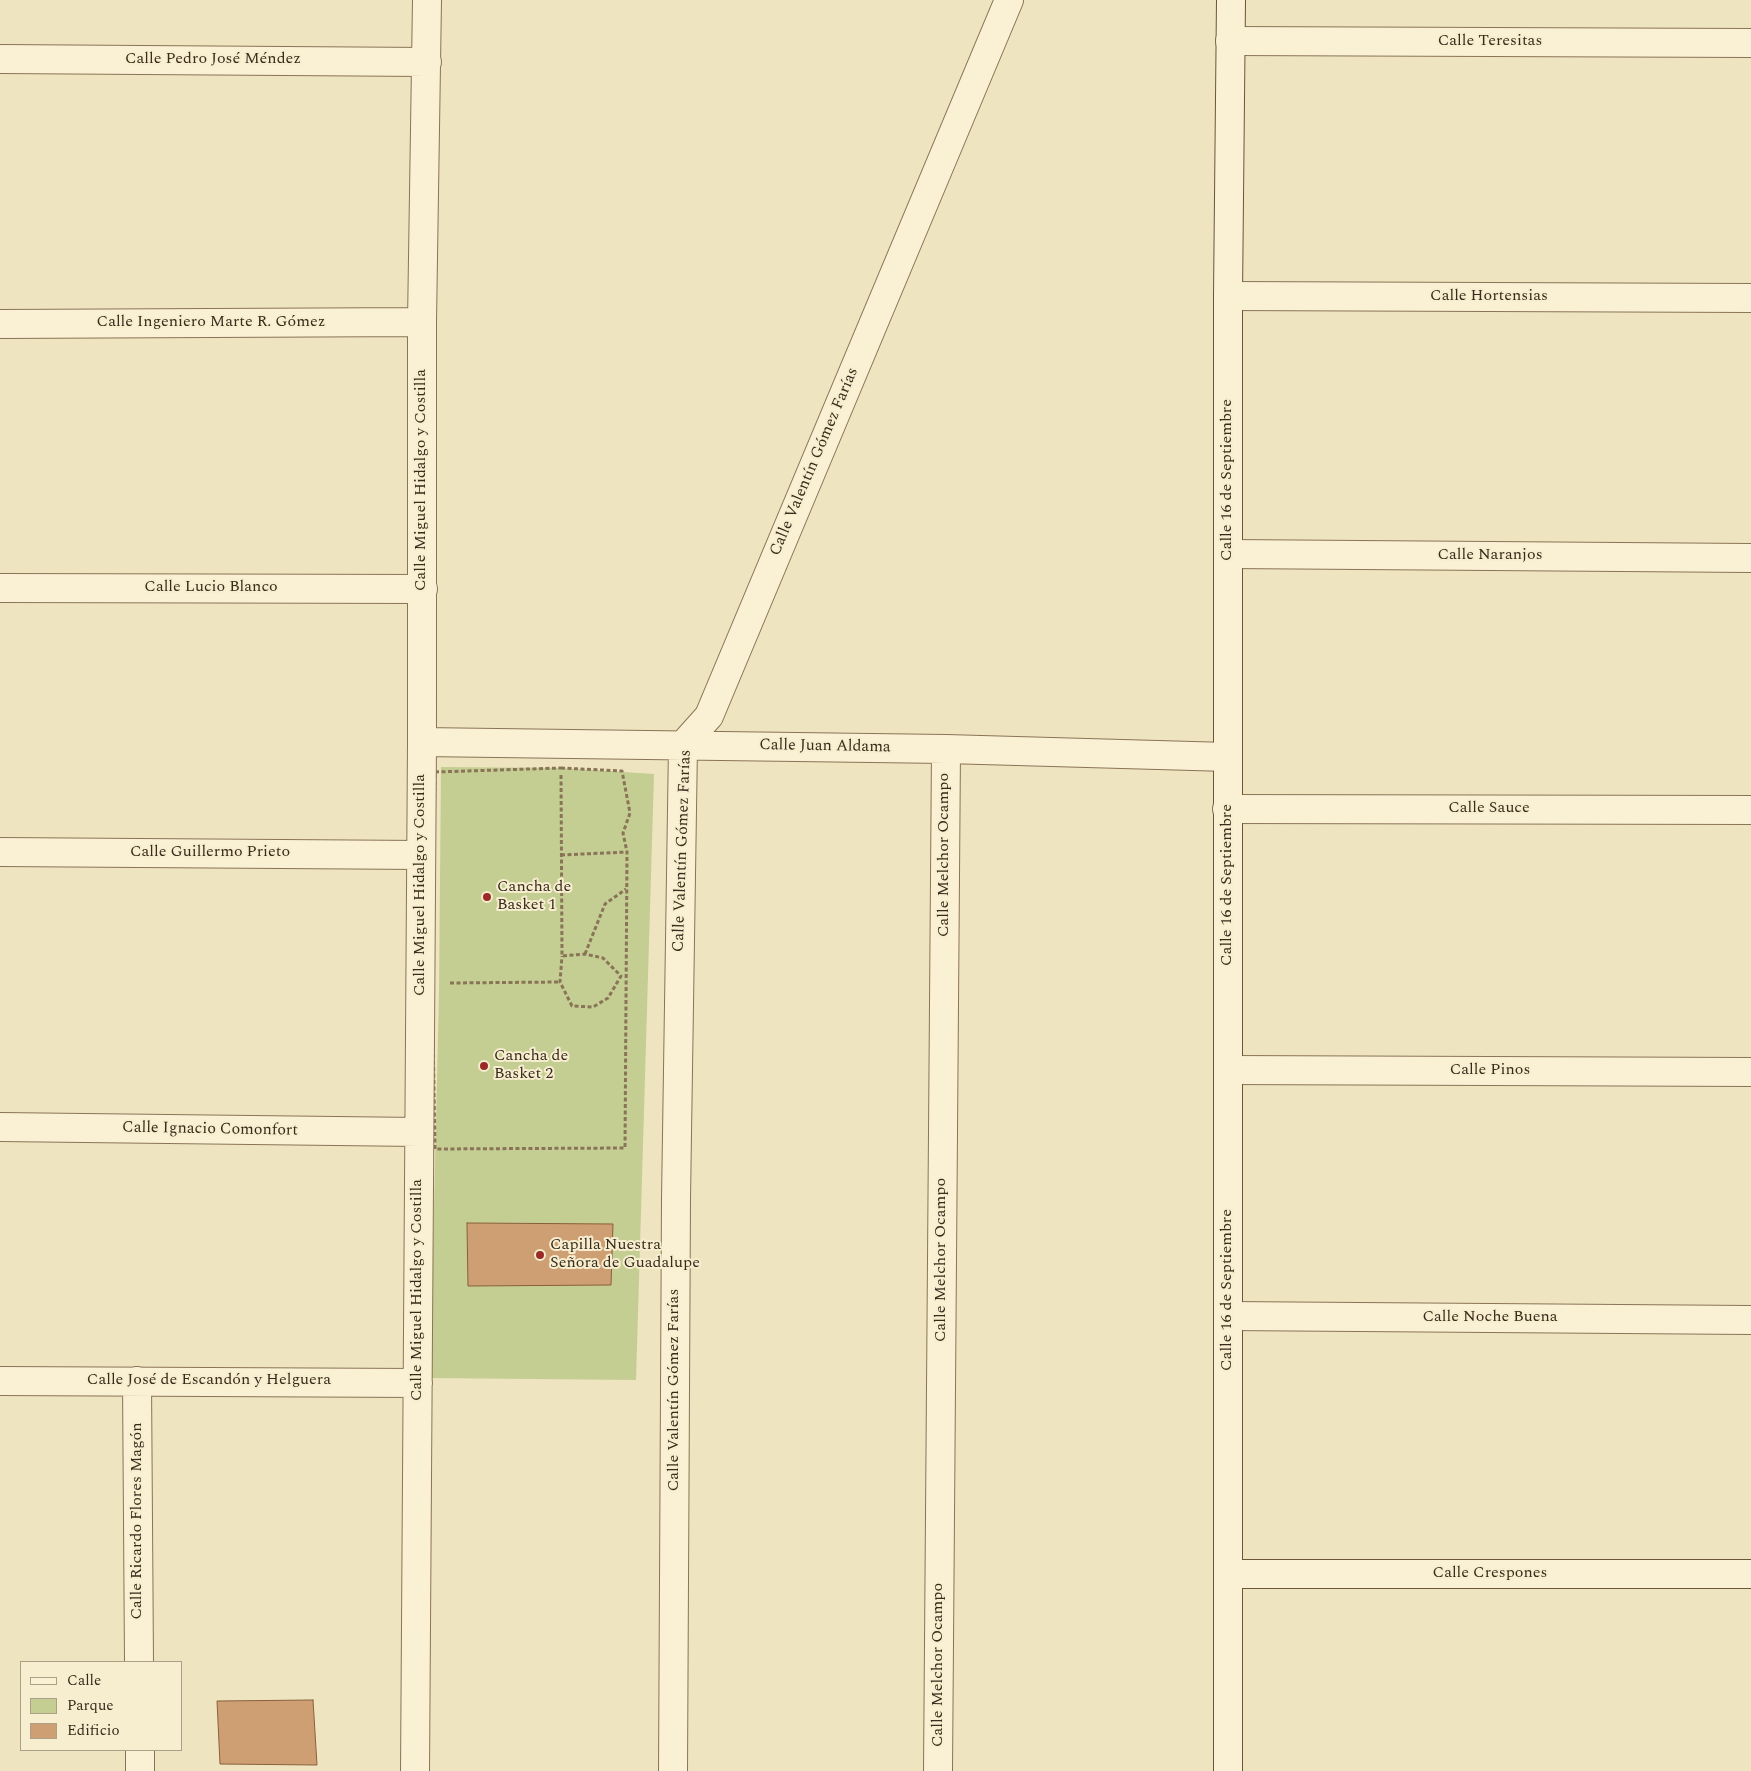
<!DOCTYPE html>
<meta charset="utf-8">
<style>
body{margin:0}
#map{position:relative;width:1751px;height:1771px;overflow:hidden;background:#efe4c0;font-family:Spectral,serif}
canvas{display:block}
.legend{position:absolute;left:20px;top:1661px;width:162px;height:90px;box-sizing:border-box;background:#f7edcf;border:1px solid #ab9f87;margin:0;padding:6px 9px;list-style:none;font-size:15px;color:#382b1c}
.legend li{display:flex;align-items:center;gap:10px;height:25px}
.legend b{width:25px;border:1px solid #ab9f87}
</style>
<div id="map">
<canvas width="1751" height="1771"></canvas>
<ul class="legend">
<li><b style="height:6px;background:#faf0d3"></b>Calle</li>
<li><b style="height:14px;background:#c4ce93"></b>Parque</li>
<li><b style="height:14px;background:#cf9f74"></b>Edificio</li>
</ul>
</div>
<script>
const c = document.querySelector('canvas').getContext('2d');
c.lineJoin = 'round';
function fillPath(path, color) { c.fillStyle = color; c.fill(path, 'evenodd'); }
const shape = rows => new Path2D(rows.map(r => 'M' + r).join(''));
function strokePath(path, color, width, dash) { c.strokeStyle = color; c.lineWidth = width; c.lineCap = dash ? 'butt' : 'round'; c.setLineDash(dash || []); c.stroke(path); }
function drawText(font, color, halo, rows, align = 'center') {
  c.font = font + ' Spectral,serif'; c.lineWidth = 4; c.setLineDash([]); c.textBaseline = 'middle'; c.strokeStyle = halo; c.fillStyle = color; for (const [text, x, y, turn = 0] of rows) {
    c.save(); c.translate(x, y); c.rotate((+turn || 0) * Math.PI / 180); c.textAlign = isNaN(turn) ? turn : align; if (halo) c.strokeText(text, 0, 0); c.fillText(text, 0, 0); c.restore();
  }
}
const green = shape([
 [441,767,561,768,654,774,636,1380,430,1378,439,993]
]);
const building = shape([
 [467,1223,613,1224,611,1285,468,1286,467,1223],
 [313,1700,317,1765,220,1764,217,1701,313,1700]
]);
const path = shape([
 [561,768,622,771,630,813,623,833,627,852,625,1148,435,1149,432,974,435,772,561,768],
 [561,775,562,956,585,954,603,958,621,976,608,998,593,1007,572,1006,560,982,562,956],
 [561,855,627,852],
 [585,954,605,904,626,889],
 [450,983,560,982]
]);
const street = shape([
 [1230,41,1751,43],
 [0,59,427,62],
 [1228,296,1751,298],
 [0,324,422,322],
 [1229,554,1751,558],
 [0,588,423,589],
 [422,742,946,749,1228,757],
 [1227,809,1751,810],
 [0,852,421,855],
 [1228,1070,1751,1072],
 [0,1127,419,1132],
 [1228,1316,1751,1320],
 [0,1381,418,1383],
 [137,1381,139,1662],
 [140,1750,140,1771],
 [415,1771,422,742,422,322,427,0],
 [673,1771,676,1199,683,745,709,716,1009,0],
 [938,1771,946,749]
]);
const secondary = shape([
 [1228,1574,1751,1574],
 [1228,1771,1228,296,1231,0]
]);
const markers = [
 [487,897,5,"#9a2a25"],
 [484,1066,5,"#9a2a25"],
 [540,1255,5,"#9a2a25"]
];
const streetNames = [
 ["Calle Teresitas",1490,42],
 ["Calle Pedro José Méndez",213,60],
 ["Calle Hortensias",1489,297],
 ["Calle Ingeniero Marte R. Gómez",211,323],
 ["Calle Valentín Gómez Farías",815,462,-67],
 ["Calle Miguel Hidalgo y Costilla",422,480,-90],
 ["Calle 16 de Septiembre",1228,480,-90],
 ["Calle Naranjos",1490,556],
 ["Calle Lucio Blanco",211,588],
 ["Calle Juan Aldama",825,747,1],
 ["Calle Sauce",1489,809],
 ["Calle Valentín Gómez Farías",683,851,-88],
 ["Calle Guillermo Prieto",210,853],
 ["Calle Melchor Ocampo",945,855,-90],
 ["Calle Miguel Hidalgo y Costilla",421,885,-90],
 ["Calle 16 de Septiembre",1228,885,-90],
 ["Calle Pinos",1490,1071],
 ["Calle Ignacio Comonfort",210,1130,1],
 ["Calle Melchor Ocampo",942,1260,-90],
 ["Calle Miguel Hidalgo y Costilla",418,1290,-90],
 ["Calle 16 de Septiembre",1228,1290,-90],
 ["Calle Noche Buena",1490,1318],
 ["Calle José de Escandón y Helguera",209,1381],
 ["Calle Valentín Gómez Farías",675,1390,-90],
 ["Calle Ricardo Flores Magón",138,1521,-90],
 ["Calle Crespones",1490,1574],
 ["Calle Melchor Ocampo",939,1665,-90]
];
const poiNames = [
 ["Cancha de",497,888],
 ["Basket 1",497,906],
 ["Cancha de",494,1057],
 ["Basket 2",494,1075],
 ["Capilla Nuestra",550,1246],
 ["Señora de Guadalupe",550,1264]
];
fillPath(green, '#c4ce93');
fillPath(building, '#cf9f74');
strokePath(building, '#895f3c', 1);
strokePath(street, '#897457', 30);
strokePath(secondary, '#6b553a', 30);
strokePath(path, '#897457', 3, [4, 2.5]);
strokePath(street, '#faf0d3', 28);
strokePath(secondary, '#faf0d3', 28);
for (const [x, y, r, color] of markers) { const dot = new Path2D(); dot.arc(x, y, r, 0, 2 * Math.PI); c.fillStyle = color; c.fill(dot); strokePath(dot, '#f7edcf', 2); }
drawText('16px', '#382b1c', '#f7edcf', streetNames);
drawText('16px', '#382b1c', '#f7edcf', poiNames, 'left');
</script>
